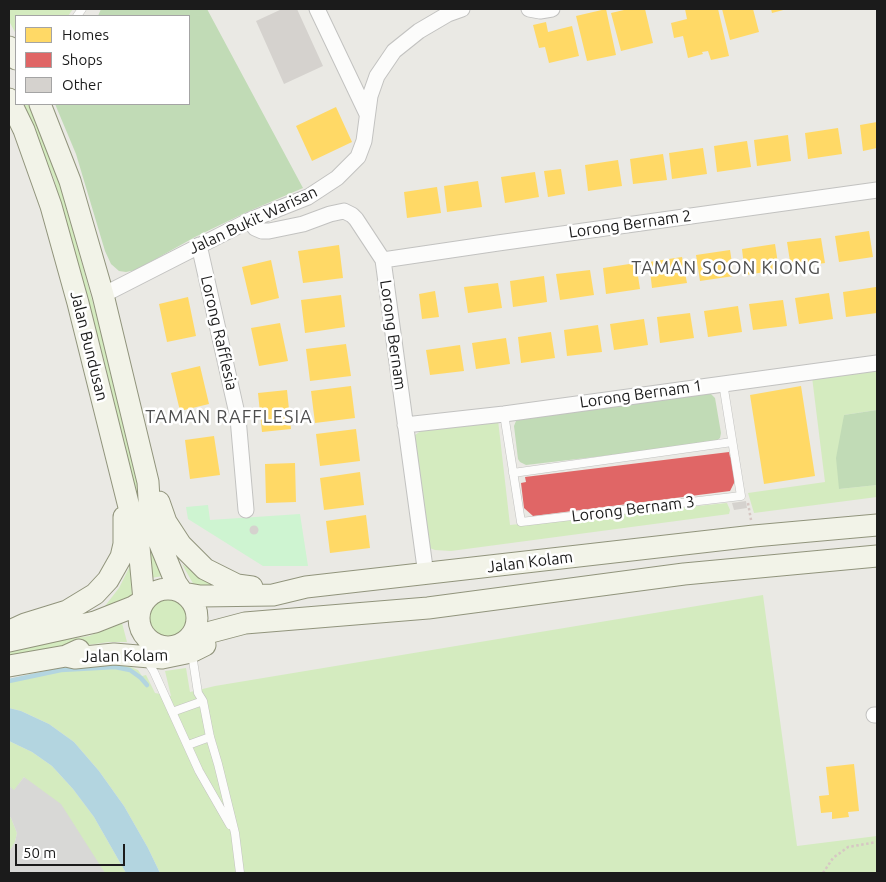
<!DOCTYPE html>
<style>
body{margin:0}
#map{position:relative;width:886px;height:882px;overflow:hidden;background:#eae9e4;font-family:Ubuntu,sans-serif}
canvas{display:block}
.frame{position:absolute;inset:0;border:10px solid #1b1b1b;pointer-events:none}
.legend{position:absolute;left:15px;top:15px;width:175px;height:90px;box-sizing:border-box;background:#fff;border:1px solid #a4a4a4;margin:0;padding:6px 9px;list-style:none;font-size:15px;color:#1b1b1b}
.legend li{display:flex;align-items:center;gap:10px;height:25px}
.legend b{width:25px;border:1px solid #a4a4a4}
.scale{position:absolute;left:15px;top:844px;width:110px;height:22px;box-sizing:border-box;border:2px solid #1b1b1b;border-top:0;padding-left:6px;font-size:15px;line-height:18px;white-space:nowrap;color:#1b1b1b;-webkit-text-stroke:4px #fff;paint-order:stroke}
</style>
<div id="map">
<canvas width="886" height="882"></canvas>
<div class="frame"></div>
<ul class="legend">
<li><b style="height:14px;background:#ffd966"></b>Homes</li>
<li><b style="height:14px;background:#e06666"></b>Shops</li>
<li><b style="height:14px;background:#d5d2ce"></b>Other</li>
</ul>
<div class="scale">50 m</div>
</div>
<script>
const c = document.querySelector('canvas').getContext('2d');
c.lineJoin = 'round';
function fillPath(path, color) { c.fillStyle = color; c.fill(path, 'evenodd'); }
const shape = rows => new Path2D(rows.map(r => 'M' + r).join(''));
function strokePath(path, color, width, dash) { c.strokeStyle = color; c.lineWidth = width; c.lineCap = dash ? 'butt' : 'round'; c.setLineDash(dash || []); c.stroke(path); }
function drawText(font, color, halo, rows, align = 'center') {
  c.font = font + ' Ubuntu,sans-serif'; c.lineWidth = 5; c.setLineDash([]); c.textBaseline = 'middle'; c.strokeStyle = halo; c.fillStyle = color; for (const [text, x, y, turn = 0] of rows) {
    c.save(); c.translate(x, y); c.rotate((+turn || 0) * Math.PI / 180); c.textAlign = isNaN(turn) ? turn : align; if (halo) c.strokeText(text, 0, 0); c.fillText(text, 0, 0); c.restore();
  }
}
const grass = shape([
 [9,9,73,9,68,16,16,16,16,34,9,21],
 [24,104,28,104,43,138,58,178,169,575,151,578,128,464,104,360,54,179],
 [877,368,877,410,844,415,839,489,877,485,877,497,754,513,748,493,825,482,812,377],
 [498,420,510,525,727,503,730,510,729,514,451,551,435,550,421,545,411,438,422,430],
 [131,564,132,597,101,611,119,588],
 [182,564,223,592,195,587],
 [763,595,797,846,877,836,877,873,160,873,148,848,124,806,99,771,74,742,49,724,21,711,9,708,9,679,60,668,117,665,131,667,138,670,142,676,146,675,155,693,171,696,165,671,186,668,190,692,215,686],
 '147 617a22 22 0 1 1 44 0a22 22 0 1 1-44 0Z',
 [122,623,127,642,109,642,9,656,9,648,89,636],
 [9,741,32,752,52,766,73,789,94,817,126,873,105,873,24,777,14,791,9,786],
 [9,816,11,818,17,833,15,842,9,852]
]);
const forest = shape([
 [101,9,207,9,303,188,247,212,195,237,136,270,126,272,119,271,111,264,105,251,76,154,55,104,189,104,189,16,98,16],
 [710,393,715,398,721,433,720,438,714,443,526,465,520,462,518,459,514,426,516,421,519,419],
 [877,410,877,485,839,489,836,458,844,415]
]);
const park = shape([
 [208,505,210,520,300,514,308,566,263,566,188,519,186,507]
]);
const parking = shape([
 [24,777,61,804,105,873,9,873,9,852,15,842,17,833,11,818,9,816,9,786,14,790]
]);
const water = shape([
 [9,708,21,711,49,724,74,742,99,771,124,806,148,848,160,873,126,873,94,817,73,789,52,766,32,752,9,741]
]);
const homes = shape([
 [606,9,616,55,587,61,576,16],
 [624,9,645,9,653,43,621,51,611,13,624,10],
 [685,9,718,9,729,56,711,60,708,51,702,52,703,54,688,58,683,36,674,38,671,23,687,19],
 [722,9,753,9,759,32,730,40],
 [771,9,787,9,772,13],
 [546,22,548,32,572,26,579,56,549,63,545,47,539,48,533,25],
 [336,107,352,142,312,161,296,126],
 [877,122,877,148,863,151,860,125],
 [838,128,842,154,808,159,805,133],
 [788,135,791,161,757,166,754,140],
 [747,141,751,167,717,172,714,146],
 [703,148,707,174,672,179,669,153],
 [663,154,667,180,633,184,630,159],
 [618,160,622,186,588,191,585,165],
 [561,169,565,194,548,197,544,171],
 [535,172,539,197,505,203,501,177],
 [478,181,482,207,447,212,444,186],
 [437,187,441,213,407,218,404,192],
 [869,231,873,257,839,262,835,236],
 [821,238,825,263,791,268,787,242],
 [775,244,779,270,745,275,742,249],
 [339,245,343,278,303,283,298,251],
 [730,250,734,276,700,281,696,255],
 [682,257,687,283,652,288,649,262],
 [271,260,279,298,251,305,242,267],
 [636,263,640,289,606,294,603,268],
 [590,270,594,295,560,300,556,274],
 [544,276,547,302,513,307,510,281],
 [498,283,502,308,468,313,464,287],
 [876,287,877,313,846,317,843,292],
 [435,291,439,317,422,319,419,294],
 [829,293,833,319,799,324,795,298],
 [341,295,345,327,305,333,301,300],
 [188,297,196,336,167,342,159,304],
 [783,300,787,326,753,330,749,304],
 [738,306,742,332,708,337,704,311],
 [690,313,694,338,660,343,657,317],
 [644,319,648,345,614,350,610,324],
 [280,323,288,361,259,366,251,328],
 [598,325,602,352,567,356,564,330],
 [551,332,555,358,521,363,518,337],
 [506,338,510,364,476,369,472,343],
 [346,344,351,376,310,381,306,349],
 [460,345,464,371,430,375,426,350],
 [200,366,209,404,180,411,171,373],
 [351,386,355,418,315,423,311,391],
 [801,386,815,476,764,484,750,395],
 [287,390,291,429,262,432,258,393],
 [356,429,360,461,320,466,316,434],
 [214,436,220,475,190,479,185,440],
 [295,463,296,502,266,503,265,464],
 [360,472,364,505,324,510,320,478],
 [366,515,370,548,330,553,326,521],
 [854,764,859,811,848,812,849,817,832,819,832,812,821,813,819,796,829,795,826,767]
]);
const shops = shape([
 [729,452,730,457,732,457,735,481,730,491,533,516,524,508,521,483,526,482,525,477]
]);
const stream = shape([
 [9,681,61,670,115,667,130,670,141,678,147,685]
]);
const building = shape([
 [282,9,297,9,323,66,284,84,256,21],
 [746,501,747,508,734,510,732,503],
 '249.5 530a4.5 4.5 0 1 1 9 0a4.5 4.5 0 1 1-9 0Z'
]);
const path = shape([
 [748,503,751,520],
 [823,873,833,858,848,847,877,842]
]);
const lane = shape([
 [77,16,82,9],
 [504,414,521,522,741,496,723,383],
 [513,473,732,442],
 [192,654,198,693,203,701,210,737,218,764,235,833,240,873],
 [146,659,154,672,199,771,230,825],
 [172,712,203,701],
 [188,745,210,737]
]);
const street = shape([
 [317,9,367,114],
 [529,9,540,11,552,9],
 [250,220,255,228,262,231,269,231,303,224,330,214,344,211,352,215,356,219,383,260,426,575],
 [199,245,238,418,246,510],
 [383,260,498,243,877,190],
 [103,295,250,220,308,197,337,178,358,157,364,141,370,96,377,76,394,51,419,31,448,14,462,9],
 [405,425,504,414,877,363],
 [874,715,877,715]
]);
const secondary = shape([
 [9,47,16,59],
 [9,99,24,130,51,206,78,303,139,547,144,600,133,607,95,622,9,641],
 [40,104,70,181,103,295,148,482,150,516,155,532,176,583,183,593,200,596,273,595,306,587,754,536,877,525],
 [159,502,166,522,181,545,205,569,237,585,252,587],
 '139 618a29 29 0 1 1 58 0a29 29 0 1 1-58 0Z',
 [12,630,25,624,67,611,95,594,108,580,121,557,124,544,124,517],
 [185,642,211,632,245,623,428,608,684,574,877,556],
 [66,656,75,658,114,654,162,658,191,652,205,645],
 [9,666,66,656,79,650]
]);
const streetNames = [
 ["Jalan Bukit Warisan",253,220,-25],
 ["Lorong Bernam 2",630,224,-8],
 ["Lorong Rafflesia",219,333,77],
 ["Lorong Bernam",393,335,82],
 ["Jalan Bundusan",89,346,76],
 ["Lorong Bernam 1",641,394,-8],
 ["Lorong Bernam 3",633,509,-7],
 ["Jalan Kolam",530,562,-7],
 ["Jalan Kolam",125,656,-1]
];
const neighbourhoodNames = [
 ["TAMAN SOON KIONG",726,268],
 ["TAMAN RAFFLESIA",229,417]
];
fillPath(grass, '#d4ebbf');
fillPath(forest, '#c1dbb6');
fillPath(park, '#cef4d1');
fillPath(parking, '#d8d8d6');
fillPath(water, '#b3d5e0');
fillPath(homes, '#ffd966');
fillPath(shops, '#e06666');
strokePath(stream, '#b3d5e0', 4.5);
fillPath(building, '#d5d2ce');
strokePath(lane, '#c2c2c0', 9);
strokePath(street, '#c2c2c0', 17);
strokePath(secondary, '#91947c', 23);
strokePath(path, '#d6c7c3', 2.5, [2.5, 2.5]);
strokePath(lane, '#fcfcfb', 8);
strokePath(street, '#fcfcfb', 15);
strokePath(secondary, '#f2f3e8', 21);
drawText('16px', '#1b1b1b', '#fff', streetNames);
c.letterSpacing = '1px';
drawText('18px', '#4e4e4e', '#fff', neighbourhoodNames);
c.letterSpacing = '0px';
</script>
